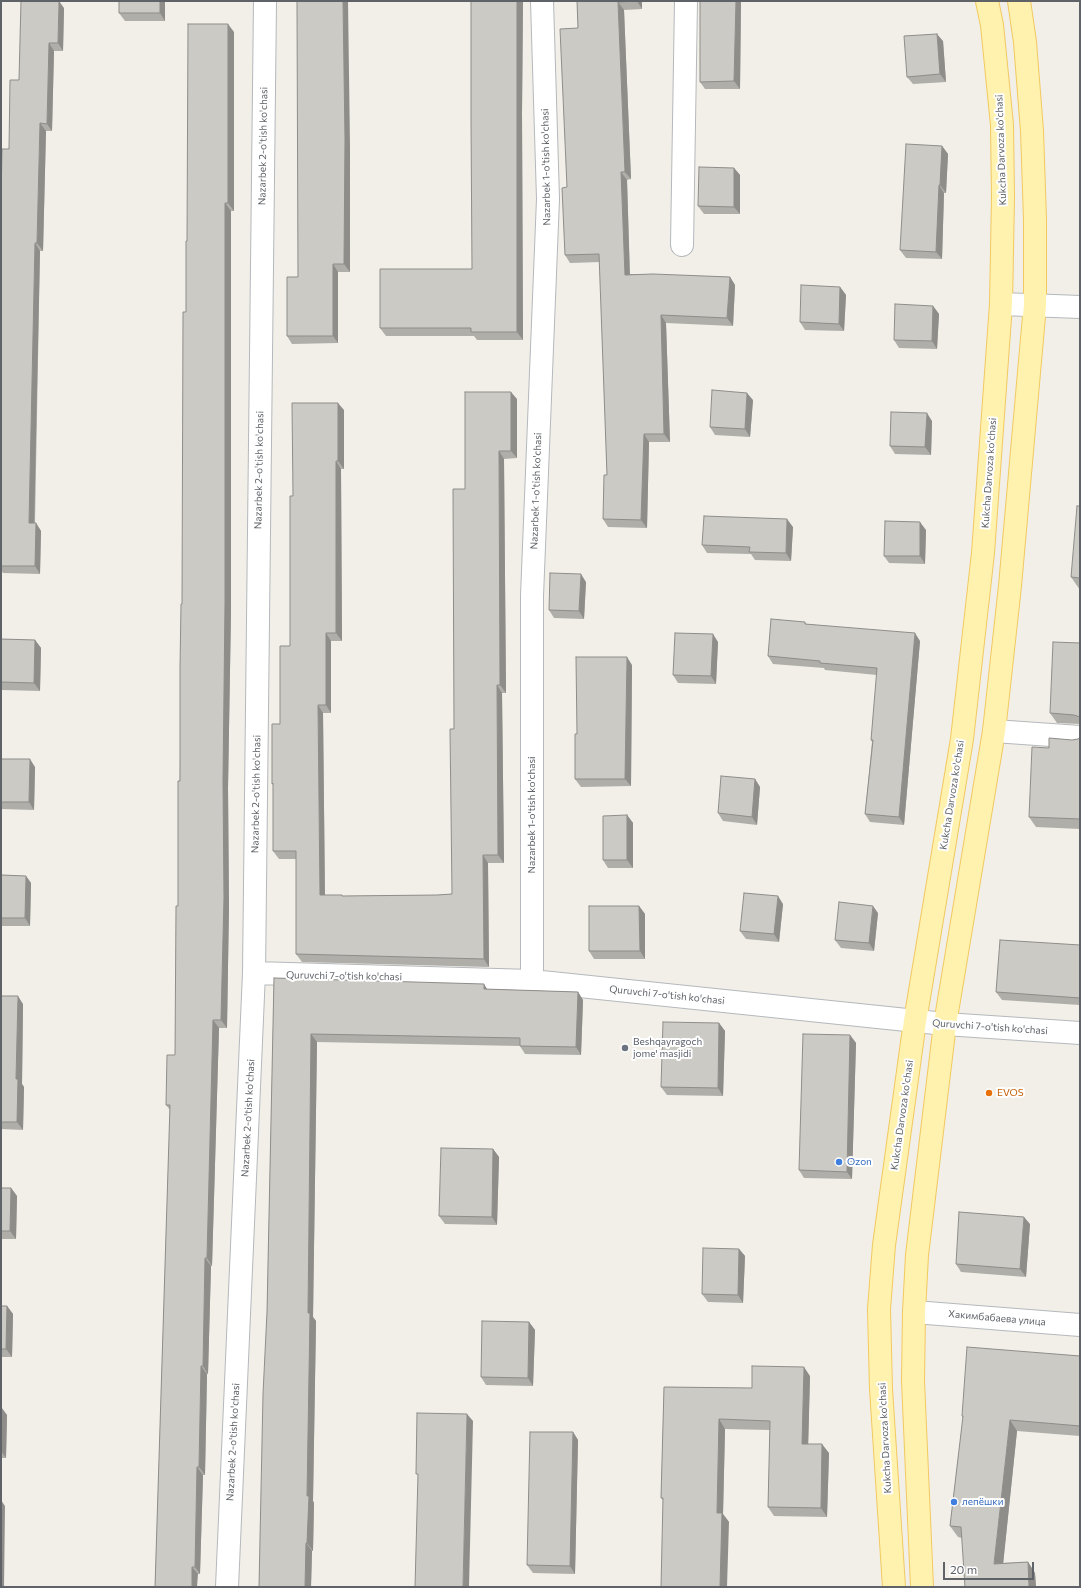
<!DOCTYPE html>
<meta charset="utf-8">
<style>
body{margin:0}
#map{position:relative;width:1081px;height:1588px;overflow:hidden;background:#f1efe8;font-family:Commissioner,sans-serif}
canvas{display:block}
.frame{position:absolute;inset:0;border:2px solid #5f6368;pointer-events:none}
.scale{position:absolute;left:943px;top:1562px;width:91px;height:18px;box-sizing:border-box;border:2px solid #5f6368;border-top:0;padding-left:5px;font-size:12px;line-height:14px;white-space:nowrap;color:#5f6368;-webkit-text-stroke:3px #fff;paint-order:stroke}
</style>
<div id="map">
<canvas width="1081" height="1588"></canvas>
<div class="frame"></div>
<div class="scale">20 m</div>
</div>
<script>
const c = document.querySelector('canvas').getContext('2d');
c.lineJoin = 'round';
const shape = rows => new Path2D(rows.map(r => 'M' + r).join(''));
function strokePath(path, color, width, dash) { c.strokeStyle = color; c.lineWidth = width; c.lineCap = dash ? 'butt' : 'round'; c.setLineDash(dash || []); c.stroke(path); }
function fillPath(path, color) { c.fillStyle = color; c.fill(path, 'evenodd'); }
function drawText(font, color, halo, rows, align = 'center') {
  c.font = font + ' Commissioner,sans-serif'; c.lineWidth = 4; c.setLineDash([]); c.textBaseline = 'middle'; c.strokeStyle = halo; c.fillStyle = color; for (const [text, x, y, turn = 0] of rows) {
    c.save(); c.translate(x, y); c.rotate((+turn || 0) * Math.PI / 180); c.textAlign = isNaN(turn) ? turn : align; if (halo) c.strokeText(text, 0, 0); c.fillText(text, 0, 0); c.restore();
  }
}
const street = shape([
 [682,245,686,1],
 [1001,304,1080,307],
 [994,731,1080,737],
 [254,973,532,981,945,1024,1080,1033],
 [532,981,532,596,548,199,542,1],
 [914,1312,1080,1325],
 [227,1587,254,973,265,1]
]);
const primary = shape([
 [894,1587,881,1389,879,1309,884,1245,915,1021,962,739,983,553,1001,304,1003,197,1002,125,992,25,987,1],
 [922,1587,913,1381,914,1312,917,1255,945,1024,994,731,1010,586,1035,305,1035,220,1032,131,1025,42,1019,1]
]);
const wall = shape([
 [165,1,165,21,125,21,119,13],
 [471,1,523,1,522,113,523,340,477,340,474,336,386,336,380,328,472,269],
 [577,1,642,1,642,9,624,10,631,179,627,180,630,274,730,277,735,285,733,326,666,323,670,442,649,442,647,528,608,527,603,519,607,475,600,262,570,263,565,255,567,187,578,28],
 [700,1,741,1,740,89,705,89,700,82],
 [64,8,63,51,54,51,52,131,46,131,43,251,40,251,35,523,36,523,41,531,40,574,3,573,1,570,1,201,19,80],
 [234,32,234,211,231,211,231,611,228,788,229,906,227,1028,219,1028,212,1266,211,1266,208,1374,207,1374,205,1475,203,1475,200,1574,198,1574,155,1587,170,1110,166,1105,175,1055,178,906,186,312,187,241],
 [943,41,946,82,913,84,907,77],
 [350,146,350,272,338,272,338,343,292,344,287,336,298,277],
 [942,146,948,154,946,193,944,193,942,259,906,258,900,250],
 [734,168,740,175,740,214,704,214,698,206],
 [840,287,846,295,844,331,805,330,800,322],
 [933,306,939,314,937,349,899,348,894,340],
 [517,399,517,458,504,459,506,693,502,693,504,863,488,863,489,967,302,962,296,954,296,859,279,859,273,851,273,785,272,784,290,646,293,496,344,410,344,469,341,469,342,641,331,641,331,713,323,713,325,895,343,896,437,895,452,894,454,729,465,489],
 [753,400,750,437,715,435,710,427],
 [932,421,931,455,895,454,890,446],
 [1080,506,1080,590,1071,577],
 [793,527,791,561,755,560,751,554,707,553,702,545],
 [926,530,925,564,889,563,884,556],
 [586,582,584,619,554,618,549,610],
 [805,622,806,624,920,641,904,825,870,822,865,814,872,742,871,740,877,675,825,670,824,668,773,664,768,656],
 [1,639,35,640,41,648,40,691,2,690,1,688],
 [718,642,716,684,678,683,673,675],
 [1080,643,1080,724,1057,723,1050,713],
 [632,665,631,786,581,787,575,779,577,734],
 [1080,737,1080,829,1036,827,1029,817,1049,748,1072,740,1078,739],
 [1,759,35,767,34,810,1,809],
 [755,779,760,787,757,825,723,821,718,813],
 [627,815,633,823,633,868,608,868,603,860],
 [1,875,26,876,31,883,30,926,1,926],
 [783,904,779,942,746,939,740,931],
 [639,906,645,914,645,959,594,959,589,951],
 [878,913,874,951,841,948,835,940],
 [1080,945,1080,1005,1002,1000,996,992],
 [274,978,487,989,578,992,583,1000,581,1055,525,1054,520,1046,317,1042,313,1317,316,1321,313,1501,314,1503,313,1551,312,1551,311,1587,259,1587,267,1312],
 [1,996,23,1004,22,1084,24,1087,23,1130,1,1129],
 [719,1023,725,1031,723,1096,667,1095,661,1087],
 [850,1035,856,1043,852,1179,804,1178,799,1170],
 [493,1149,499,1157,497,1225,445,1224,439,1216],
 [1,1188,11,1188,17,1196,16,1239,1,1239],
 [1030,1224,1026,1277,961,1272,956,1264],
 [739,1249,745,1256,743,1303,708,1302,702,1294],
 [1,1306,7,1306,13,1314,12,1357,1,1357],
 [529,1322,535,1330,533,1386,486,1385,481,1377],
 [1080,1356,1080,1436,1017,1431,1003,1563,1028,1562,1035,1573,1036,1587,962,1538,958,1537,950,1526,963,1418,962,1416],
 [810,1376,808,1444,829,1453,827,1517,774,1516,768,1507,770,1430,725,1429,723,1514,729,1522,663,1500,661,1498,664,1387,752,1388],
 [1,1407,7,1415,6,1458,1,1458],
 [573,1432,578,1440,575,1574,533,1573,527,1565]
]);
const shadedWall = shape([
 [59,1,64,8,63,51,58,43],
 [160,1,165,1,165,21,160,13],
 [343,1,348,1,350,146,350,272,344,264],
 [517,1,523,1,522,113,523,340,517,332],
 [637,1,642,1,642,9],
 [736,1,741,1,740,89,734,81],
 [618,2,624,10,631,179,625,172],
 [228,24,234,32,234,211,228,203],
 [937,34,943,41,946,82,940,74],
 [49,43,54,51,52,131,47,124],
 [40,123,46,131,43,251,37,243],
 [942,146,948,154,946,193,940,185],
 [734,168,740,175,740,214,734,207],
 [621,172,627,180,630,282,625,275],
 [939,185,944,193,942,259,936,252],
 [225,203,231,211,231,611,228,788,229,906,227,1028,221,1020],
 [35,243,40,251,34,531,29,523],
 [333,264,338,272,338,343,333,336],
 [730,277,735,285,733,326,727,318],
 [840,287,846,295,844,331,839,324],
 [933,306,939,314,937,349,932,341],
 [661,315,666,323,670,442,664,434],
 [511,392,517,399,517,458,511,451],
 [747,393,753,400,750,437,745,429],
 [338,403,344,410,344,469,338,461],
 [927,413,932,421,931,455,925,447],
 [644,434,649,442,647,528,641,520],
 [499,451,504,459,506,693,500,685],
 [336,461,341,469,342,641,336,633],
 [787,519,793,527,791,561,786,553],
 [920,522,926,530,925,564,920,556],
 [36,523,41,531,40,574,35,566],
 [581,574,586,582,584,619,579,611],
 [326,633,331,641,331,713,326,705],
 [915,633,920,641,904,825,899,817],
 [713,634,718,642,716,684,711,676],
 [35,640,41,648,40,691,34,683],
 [627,657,632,665,631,786,625,779],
 [497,685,502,693,504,863,498,855],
 [318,705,323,713,325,903,320,895],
 [30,759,35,767,34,810,29,802],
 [755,779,760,787,757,825,752,817],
 [627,815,633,823,633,868,627,860],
 [483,855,488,863,489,967,484,959],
 [26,876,31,883,30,926,25,918],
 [778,896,783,904,779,942,774,934],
 [639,906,645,914,645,959,640,951],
 [873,906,878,913,874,951,869,943],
 [484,984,489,992,484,989],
 [578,992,583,1000,581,1055,576,1047],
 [18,996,23,1004,22,1084,24,1087,23,1130,17,1122,16,1079],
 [213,1020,219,1028,212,1266,207,1258],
 [719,1023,725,1031,723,1096,718,1088],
 [311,1034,317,1042,313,1317,316,1321,313,1501,314,1503,313,1551,307,1543,308,1313],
 [850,1035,856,1043,852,1179,847,1172],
 [493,1149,499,1157,497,1225,492,1217],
 [11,1188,17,1196,16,1239,10,1231],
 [1024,1217,1030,1224,1026,1277,1020,1269],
 [739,1249,745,1256,743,1303,738,1295],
 [205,1258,211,1266,208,1374,203,1366],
 [7,1306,13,1314,12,1357,6,1349],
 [529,1322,535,1330,533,1386,528,1378],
 [201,1366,207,1374,205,1475,199,1467],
 [804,1367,810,1376,808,1453,802,1444],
 [1,1407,7,1415,6,1458,1,1451],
 [467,1414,473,1421,469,1587,463,1587],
 [719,1419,725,1429,723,1514,729,1522,727,1587,720,1587,717,1513],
 [1010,1420,1017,1431,1002,1575,994,1564],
 [573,1432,578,1440,575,1574,570,1566],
 [822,1444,829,1453,827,1517,821,1508],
 [197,1467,203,1475,200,1574,195,1567],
 [1,1500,5,1506,4,1587,1,1587],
 [306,1543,312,1551,311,1587,305,1587],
 [1028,1562,1035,1573,1036,1587,1029,1587],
 [192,1567,198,1574,197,1587,192,1587]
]);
const building = shape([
 [21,1,59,1,58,43,49,43,47,124,40,123,37,243,35,243,29,523,36,523,35,566,1,566,1,201,2,149,9,149,10,80,19,80,21,1],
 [119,1,160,1,160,13,119,13,119,1],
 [297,1,343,1,345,139,344,264,333,264,333,336,287,336,287,277,298,277,297,1],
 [471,1,517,1,517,332,471,332,471,328,380,328,380,269,472,269,471,122,471,1],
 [577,1,637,1,618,2,625,172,621,172,625,275,653,274,730,277,727,318,661,315,664,434,644,434,641,520,603,519,604,475,607,475,599,254,565,255,562,188,567,187,560,29,578,28,577,1],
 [700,1,736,1,734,81,700,82,700,1],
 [188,24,228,24,228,203,225,203,225,603,223,781,224,898,221,1020,213,1020,207,1258,205,1258,203,1366,201,1366,199,1467,197,1467,195,1567,192,1567,192,1587,155,1587,170,1105,166,1105,167,1055,175,1055,176,906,178,906,178,781,180,781,180,668,181,604,182,604,183,312,186,312,186,241,187,241,188,24],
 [937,34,940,74,907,77,904,36,937,34],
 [906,144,942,146,940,185,939,185,936,252,900,250,906,144],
 [699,167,734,168,734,207,698,206,699,167],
 [801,285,840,287,839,324,800,322,801,285],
 [895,304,933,306,932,341,894,340,895,304],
 [712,390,747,393,745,429,710,427,712,390],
 [465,392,511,392,511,451,499,451,500,685,497,685,498,855,483,855,484,959,296,954,296,851,273,851,273,783,272,784,272,724,280,724,280,646,290,646,290,496,293,496,292,403,338,403,338,461,336,461,336,633,326,633,326,705,318,705,320,895,342,895,342,896,437,895,452,894,450,729,454,729,453,489,465,489,465,392],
 [891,412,927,413,925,447,890,446,891,412],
 [1077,506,1080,506,1080,578,1071,577,1077,506],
 [704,516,787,519,786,553,749,552,750,547,702,545,704,516],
 [885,521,920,522,920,556,884,556,885,521],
 [550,573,581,574,579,611,549,610,550,573],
 [771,619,805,622,805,624,915,633,899,817,865,814,873,740,871,740,877,668,820,663,820,661,768,656,771,619],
 [675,633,713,634,711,676,673,675,675,633],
 [1,639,35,640,34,683,1,682,1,639],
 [1053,642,1080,643,1080,717,1074,715,1050,713,1053,642],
 [576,657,627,657,625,779,575,779,575,734,577,734,576,657],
 [1080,737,1080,819,1029,817,1032,747,1049,748,1049,738,1072,740,1078,739,1080,737],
 [1,759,30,759,29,802,1,802,1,759],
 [721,776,755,779,752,817,718,813,721,776],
 [627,815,627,860,603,860,603,816,627,815],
 [1,875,26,876,25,918,1,918,1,875],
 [744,893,778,896,774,934,740,931,744,893],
 [839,902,873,906,869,943,835,940,839,902],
 [589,906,639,906,640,951,589,951,589,906],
 [1000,940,1080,945,1080,998,996,992,1000,940],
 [274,978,484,984,484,989,578,992,576,1047,520,1046,520,1038,311,1034,308,1313,310,1313,307,1496,309,1496,307,1543,306,1543,305,1587,259,1587,263,1394,267,1312,274,978],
 [1,996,18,996,16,1079,18,1079,17,1122,1,1122,1,996],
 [663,1022,719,1023,718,1088,661,1087,663,1022],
 [803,1034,850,1035,847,1172,799,1170,803,1034],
 [441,1148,493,1149,492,1217,439,1216,441,1148],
 [1,1188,11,1188,10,1231,1,1231,1,1188],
 [959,1212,1024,1217,1020,1269,956,1264,959,1212],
 [703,1248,739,1249,738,1295,702,1294,703,1248],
 [1,1306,7,1306,6,1349,1,1349,1,1306],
 [482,1321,529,1322,528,1378,481,1377,482,1321],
 [967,1347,1080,1356,1080,1426,1010,1420,994,1564,1028,1562,1029,1587,965,1587,961,1527,950,1526,963,1416,962,1416,967,1347],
 [752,1366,804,1367,802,1444,822,1444,821,1508,768,1507,770,1421,719,1419,717,1513,722,1513,720,1587,661,1587,663,1498,661,1498,664,1387,752,1388,752,1366],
 [417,1413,467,1414,463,1587,415,1587,418,1474,416,1474,417,1413],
 [530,1432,573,1432,570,1566,527,1565,530,1432]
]);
const markers = [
 [625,1048,4,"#6b7280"],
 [989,1093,4,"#e8710a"],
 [839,1162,4,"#3f7fe0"],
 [954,1502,4,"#3f7fe0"]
];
const streetNames = [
 ["Nazarbek 2-o'tish ko'chasi",263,146,-89],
 ["Kukcha Darvoza ko'chasi",1001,150,-92],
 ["Nazarbek 1-o'tish ko'chasi",546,167,-91],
 ["Nazarbek 2-o'tish ko'chasi",259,470,-89],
 ["Kukcha Darvoza ko'chasi",989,473,-86],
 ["Nazarbek 1-o'tish ko'chasi",536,491,-88],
 ["Nazarbek 2-o'tish ko'chasi",256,794,-89],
 ["Kukcha Darvoza ko'chasi",952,795,-81],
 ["Nazarbek 1-o'tish ko'chasi",532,815,-90],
 ["Quruvchi 7-o'tish ko'chasi",344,976,1],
 ["Quruvchi 7-o'tish ko'chasi",667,995,6],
 ["Quruvchi 7-o'tish ko'chasi",990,1027,4],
 ["Kukcha Darvoza ko'chasi",902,1115,-82],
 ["Nazarbek 2-o'tish ko'chasi",248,1118,-87],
 ["Хакимбабаева улица",997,1318,5],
 ["Kukcha Darvoza ko'chasi",885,1438,-93],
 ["Nazarbek 2-o'tish ko'chasi",233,1442,-87]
];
const worshipNames = [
 ["Beshqayragoch",633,1042],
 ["jome' masjidi",633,1054]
];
const foodNames = [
 ["EVOS",997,1093]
];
const shopNames = [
 ["Ozon",847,1162],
 ["лепёшки",962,1502]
];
strokePath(street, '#b5b8bc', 24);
strokePath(primary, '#f2c960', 24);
strokePath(street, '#fff', 22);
strokePath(primary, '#fff2af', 22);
fillPath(wall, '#afaea9');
fillPath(shadedWall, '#8f8d8a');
fillPath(building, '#cccac5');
strokePath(building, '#8f8d8a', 1);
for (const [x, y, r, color] of markers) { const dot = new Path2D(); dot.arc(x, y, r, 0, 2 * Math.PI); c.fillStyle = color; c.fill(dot); strokePath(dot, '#fff', 1.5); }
drawText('10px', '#5f6368', '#fff', streetNames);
drawText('10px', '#5b616d', '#fff', worshipNames, 'left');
drawText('10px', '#c56008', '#fff', foodNames, 'left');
drawText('10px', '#366cbe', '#fff', shopNames, 'left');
</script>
